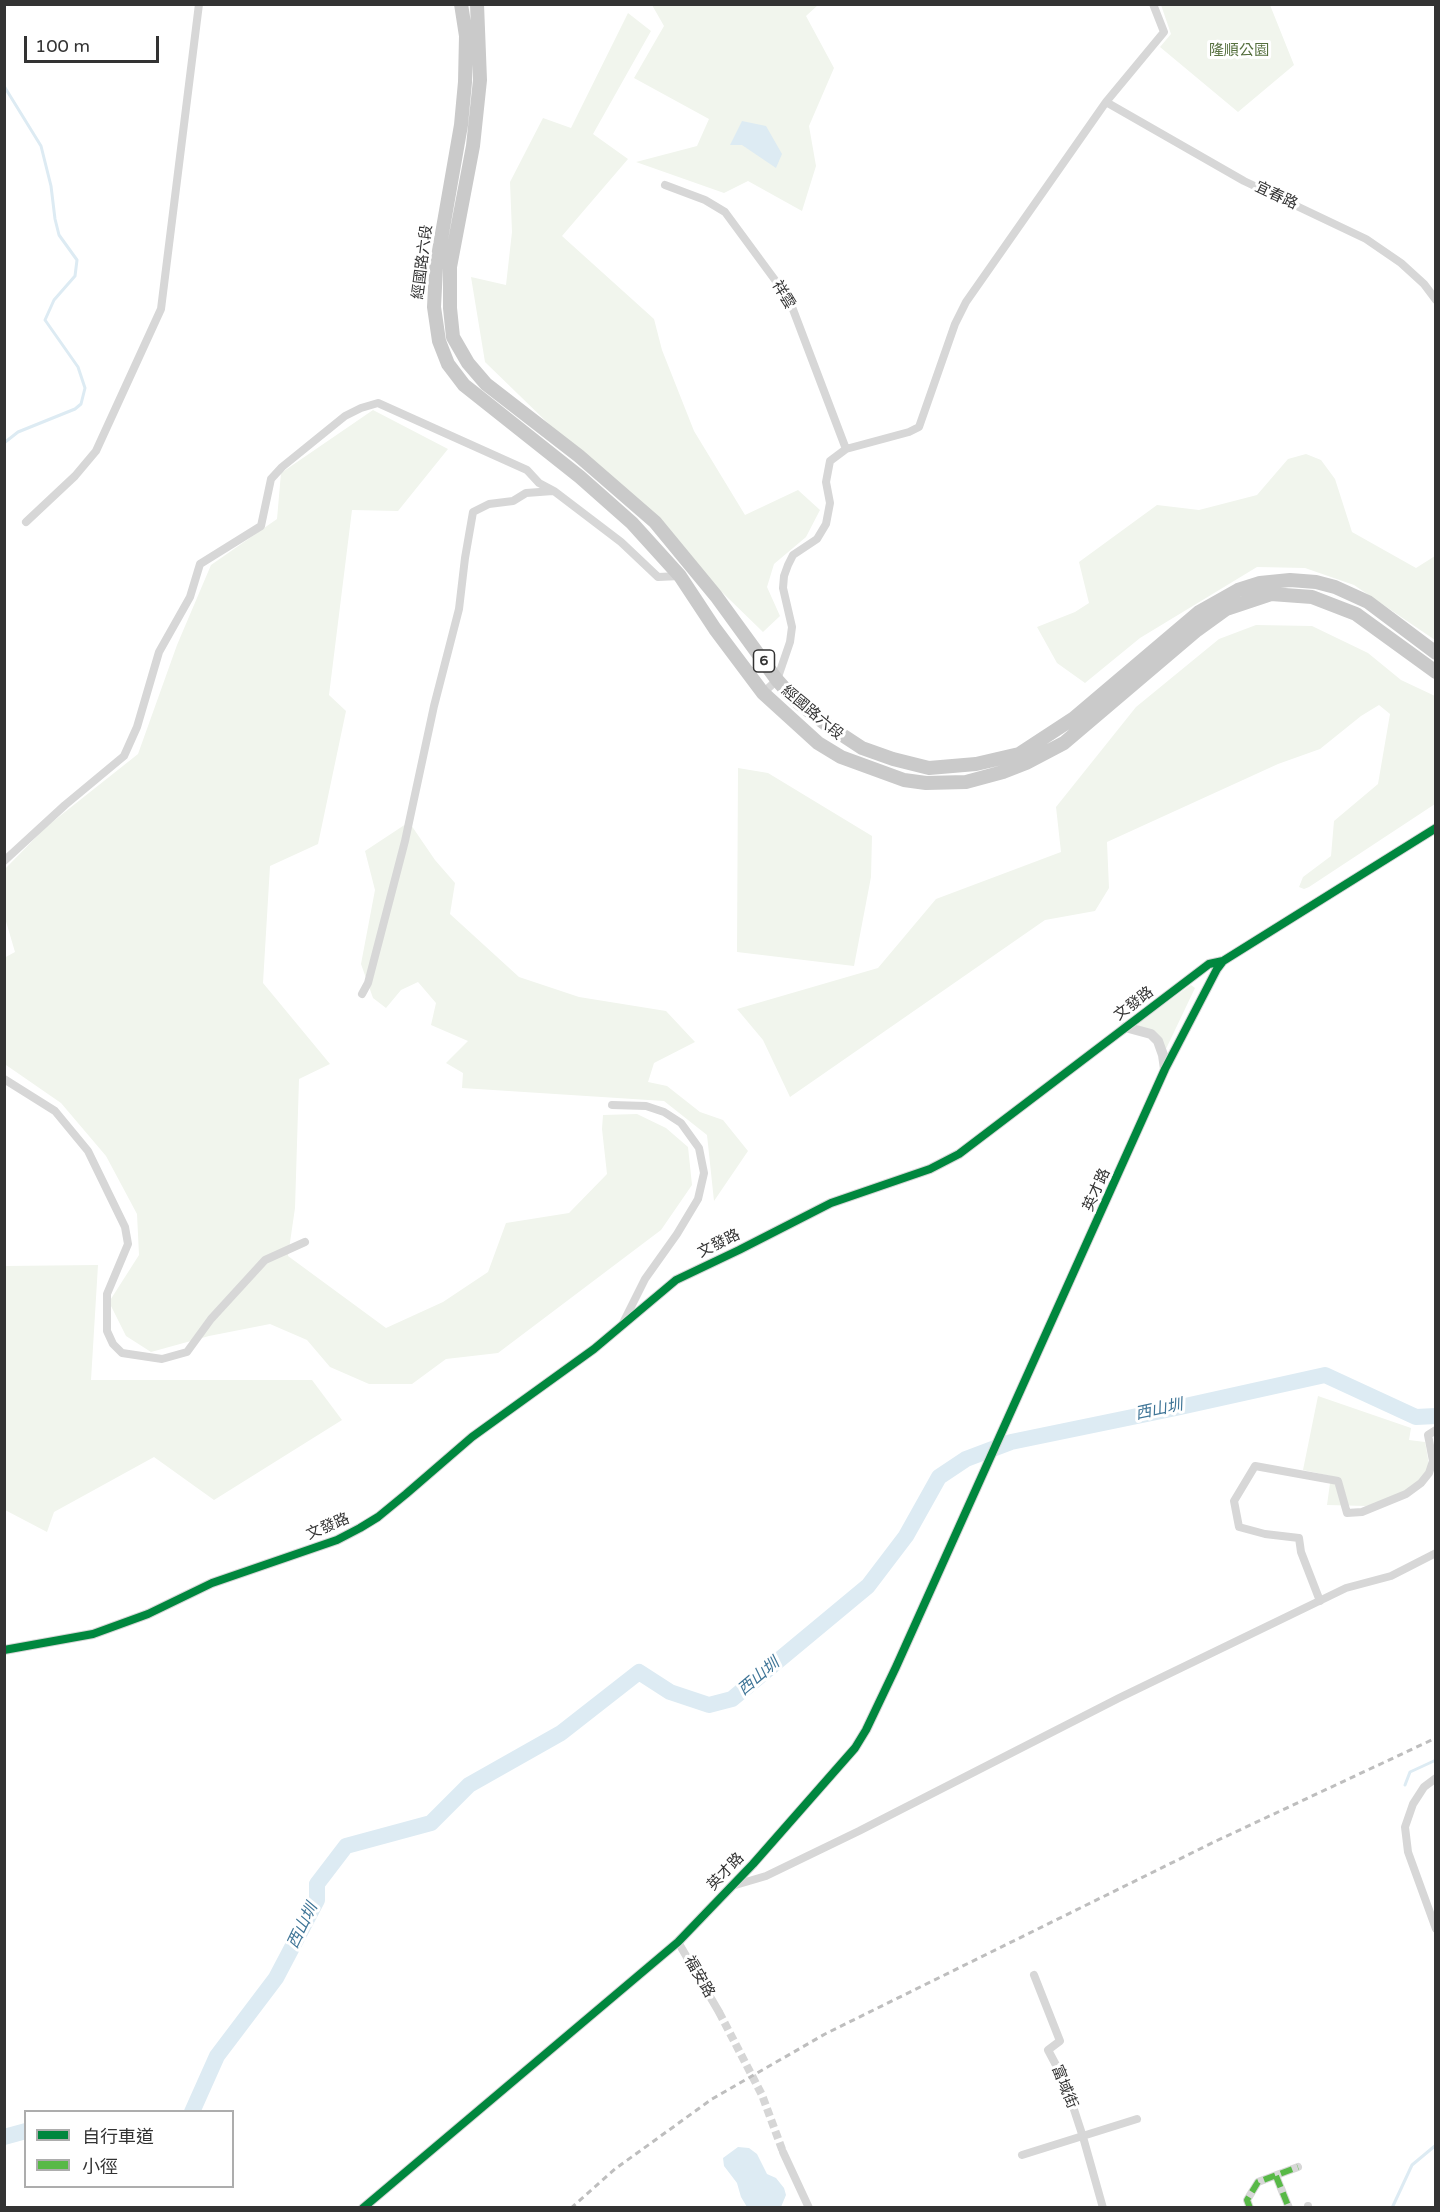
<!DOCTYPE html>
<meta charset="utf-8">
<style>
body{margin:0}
#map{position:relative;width:1440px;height:2212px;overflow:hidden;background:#fff;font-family:"Varela Round","Noto Sans TC",sans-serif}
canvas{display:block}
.frame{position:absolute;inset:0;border:6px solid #333;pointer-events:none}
.legend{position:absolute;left:24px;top:2110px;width:210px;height:78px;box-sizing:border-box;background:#fff;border:2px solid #adadad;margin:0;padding:8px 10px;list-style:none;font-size:18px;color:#333}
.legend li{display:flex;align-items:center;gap:12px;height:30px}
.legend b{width:30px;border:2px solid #adadad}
.scale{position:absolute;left:24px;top:36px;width:135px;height:27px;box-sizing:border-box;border:3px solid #333;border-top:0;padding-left:8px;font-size:18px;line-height:21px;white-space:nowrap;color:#333;-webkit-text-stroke:4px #fff;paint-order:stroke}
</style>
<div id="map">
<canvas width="1440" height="2212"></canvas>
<div class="frame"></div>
<ul class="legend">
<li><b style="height:8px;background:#00873e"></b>自行車道</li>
<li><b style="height:8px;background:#58b947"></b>小徑</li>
</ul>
<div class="scale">100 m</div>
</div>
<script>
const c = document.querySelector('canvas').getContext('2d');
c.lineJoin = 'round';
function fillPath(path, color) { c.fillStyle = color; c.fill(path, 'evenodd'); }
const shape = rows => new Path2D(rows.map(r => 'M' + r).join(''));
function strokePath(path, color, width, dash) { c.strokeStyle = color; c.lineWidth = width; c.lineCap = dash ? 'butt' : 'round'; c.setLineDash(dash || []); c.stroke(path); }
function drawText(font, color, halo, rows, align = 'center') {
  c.font = font + ' "Varela Round","Noto Sans TC",sans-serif'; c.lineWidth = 6; c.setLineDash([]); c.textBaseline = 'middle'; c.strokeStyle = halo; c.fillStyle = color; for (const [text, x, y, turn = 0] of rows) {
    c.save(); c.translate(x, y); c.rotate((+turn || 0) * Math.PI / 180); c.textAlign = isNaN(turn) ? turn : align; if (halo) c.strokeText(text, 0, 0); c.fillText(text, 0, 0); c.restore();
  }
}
const green = shape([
 [652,5,818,5,806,16,834,68,809,126,816,166,802,211,748,181,724,193,636,162,697,146,709,119,634,78,664,26],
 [1161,5,1270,5,1294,65,1238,112,1160,47,1171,34],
 [628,13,651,31,593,134,628,159,562,236,654,319,662,350,694,431,745,515,798,490,820,510,806,537,774,564,767,587,780,616,763,632,485,362,471,277,506,285,512,232,510,182,543,118,571,128],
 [373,410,448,449,398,511,352,510,329,695,346,711,318,844,270,866,263,983,330,1064,299,1079,295,1208,288,1256,386,1328,443,1302,488,1272,506,1223,569,1213,607,1174,602,1129,603,1115,637,1114,666,1128,688,1147,692,1185,661,1230,498,1353,446,1359,412,1384,369,1384,330,1367,307,1340,270,1324,209,1336,151,1352,126,1336,109,1302,139,1255,137,1214,106,1156,61,1103,6,1065,4,1057,4,958,15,952,5,918,5,869,46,827,138,754,177,645,211,565,277,519,281,473],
 [1306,454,1321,460,1335,479,1352,532,1416,568,1435,556,1435,640,1354,585,1305,568,1257,567,1140,638,1085,683,1057,663,1037,627,1075,612,1089,603,1079,562,1157,505,1199,510,1257,495,1288,459],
 [1256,625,1312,626,1368,653,1401,680,1435,696,1435,804,1309,887,1304,889,1299,887,1303,877,1331,856,1334,821,1378,784,1390,714,1379,705,1361,716,1320,749,1278,764,1107,842,1109,888,1095,911,1045,920,790,1097,763,1040,737,1009,878,968,936,899,1061,852,1056,807,1136,707,1219,639],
 [738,768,768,773,872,836,871,877,854,966,737,952],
 [409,822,435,860,455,883,450,914,519,977,579,997,666,1011,695,1042,654,1063,648,1082,667,1086,700,1112,723,1120,748,1151,714,1201,707,1135,664,1101,462,1088,463,1073,446,1063,468,1041,431,1025,436,1003,418,982,401,990,386,1008,373,998,361,964,375,890,365,851],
 [1191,985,1195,988,1165,1051,1138,1026,1138,1023],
 [98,1265,91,1380,312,1380,342,1420,214,1500,154,1457,54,1512,47,1532,5,1510,5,1266],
 [1318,1396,1411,1428,1409,1440,1425,1442,1426,1447,1429,1465,1425,1474,1416,1485,1397,1497,1366,1506,1327,1505,1331,1476,1303,1470]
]);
const water = shape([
 [742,121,766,126,782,154,776,168,742,145,730,145],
 [738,2147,749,2148,757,2154,767,2174,776,2178,784,2188,786,2195,781,2207,747,2207,741,2197,737,2183,724,2166,723,2158]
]);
const stream = shape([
 [4,86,41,146,51,186,55,219,59,235,77,260,75,276,54,300,45,320,78,367,85,388,81,404,75,409,18,432,4,443],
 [1405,1785,1410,1772,1436,1760],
 [1392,2208,1412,2165,1436,2145]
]);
const river = shape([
 [192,2112,217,2056,276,1978,317,1900,317,1884,346,1846,431,1823,469,1785,561,1733,639,1672,670,1692,709,1705,732,1699,868,1586,906,1536,939,1477,966,1459,1011,1442,1176,1408,1325,1375,1416,1417,1436,1416],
 [4,2137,26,2131]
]);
const minorTunnel = shape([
 [719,2012,762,2095,783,2152]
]);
const minor = shape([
 [1106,102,1244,181,1366,239,1401,263,1424,284,1436,300],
 [665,185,705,200,725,212,789,299,846,449],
 [26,522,75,476,96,451,161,309,199,4],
 [763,693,777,680,790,642,792,627,783,588,784,576,788,565,793,555,817,539,826,524,830,503,826,482,830,461,846,449,909,432,919,427,955,324,966,302,1106,102,1164,32,1153,4],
 [4,861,65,805,124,756,137,727,159,652,190,597,200,564,261,526,271,479,282,467,345,416,361,408,378,403,527,470,539,483,554,491,621,542,658,577,680,576],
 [362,994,368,983,405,841,434,706,459,609,465,558,473,512,489,504,513,501,526,493,553,491],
 [4,1079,55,1111,88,1151,125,1227,128,1244,107,1294,107,1331,113,1344,122,1353,162,1359,187,1352,211,1319,265,1260,305,1242],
 [612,1105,646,1106,664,1112,681,1123,699,1148,704,1173,698,1199,677,1234,645,1279,623,1323],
 [1320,1601,1301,1552,1299,1538,1265,1534,1239,1527,1234,1501,1255,1466,1338,1481,1347,1513,1362,1512,1406,1494,1421,1483,1429,1473,1433,1461,1428,1435,1436,1430],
 [1436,1778,1424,1787,1413,1804,1405,1827,1408,1852,1436,1929],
 [732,1886,766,1876,859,1831,1119,1698,1346,1588,1391,1576,1436,1553],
 [678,1942,719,2012],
 [1034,1975,1060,2041,1048,2050,1065,2082,1083,2137,1103,2208],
 [783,2152,809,2208],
 [1022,2155,1137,2119],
 [1276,2176,1289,2208],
 [1308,2206,1308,2208],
 [1250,2208,1247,2200,1258,2182,1298,2167]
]);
const tertiary = shape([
 [1125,1027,1151,1034,1158,1041,1163,1055,1165,1069],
 [4,1650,93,1634,148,1614,212,1583,337,1540,360,1528,378,1517,406,1494,472,1437,594,1349,676,1280,739,1250,831,1203,930,1169,959,1154,1209,964,1223,961,1436,828],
 [363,2208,678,1942,753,1864,855,1748,866,1730,896,1667,1165,1069,1217,969,1223,961]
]);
const primary = shape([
 [461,4,466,36,465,82,461,125,436,268,434,307,439,341,448,364,464,385,580,477,632,523,680,576,715,629,763,693,818,743,841,757,904,780,926,783,966,782,1003,772,1026,763,1064,743,1197,630,1226,609,1271,594,1312,597,1356,614,1436,672],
 [477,4,480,80,473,146,450,267,450,308,453,337,468,363,486,384,579,456,655,522,716,596,777,680,795,700,827,725,862,748,893,759,929,768,976,764,1019,754,1074,718,1199,612,1238,590,1260,583,1290,580,1316,582,1335,587,1368,602,1436,653]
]);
const rail = shape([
 [571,2208,615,2169,712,2099,825,2034,1214,1842,1436,1738]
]);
const quiet = shape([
 [1276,2176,1289,2208],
 [1308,2206,1308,2208],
 [1250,2208,1247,2200,1258,2182,1298,2167]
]);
const cycleway = shape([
 [4,1650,93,1634,148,1614,212,1583,337,1540,360,1528,378,1517,406,1494,472,1437,594,1349,676,1280,739,1250,831,1203,930,1169,959,1154,1209,964,1223,961,1436,828],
 [363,2208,678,1942,753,1864,855,1748,866,1730,896,1667,1165,1069,1217,969,1223,961]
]);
const shields = [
 [764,661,21]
];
const shieldNames = [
 ["6",764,661]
];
const parkNames = [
 ["隆順公園",1239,51]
];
const streetNames = [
 ["宜春路",1276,196,25],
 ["經國路六段",423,262,-83],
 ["祥雲",783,295,59],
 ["經國路六段",812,713,40],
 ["文發路",1134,1004,-37],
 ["英才路",1097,1190,-66],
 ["文發路",719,1244,-26],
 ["文發路",328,1527,-23],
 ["英才路",726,1872,-46],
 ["福安路",699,1977,60],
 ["富域街",1064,2087,68]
];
const waterNames = [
 ["西山圳",1159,1410,-12],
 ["西山圳",759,1677,-40],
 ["西山圳",303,1926,-64]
];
fillPath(green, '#f1f5ed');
fillPath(water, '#ddebf3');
strokePath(stream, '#ddebf3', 3);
strokePath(river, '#ddebf3', 16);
strokePath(minorTunnel, '#d6d6d6', 8, [8, 4]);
strokePath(minor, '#d7d7d7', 8);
strokePath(tertiary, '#d7d7d7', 10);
strokePath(primary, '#cacaca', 14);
strokePath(rail, '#bebebe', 3, [6, 4.5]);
strokePath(quiet, '#58b947', 6, [12, 6]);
strokePath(cycleway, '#00873e', 8);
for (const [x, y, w] of shields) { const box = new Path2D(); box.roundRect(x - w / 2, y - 11, w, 22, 4.5); c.fillStyle = '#fff'; c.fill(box); strokePath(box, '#333', 1.5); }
drawText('bold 14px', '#333', null, shieldNames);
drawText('15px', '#56703f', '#fff', parkNames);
drawText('15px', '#333', '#fff', streetNames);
drawText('italic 16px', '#3f7597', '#fff', waterNames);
</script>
